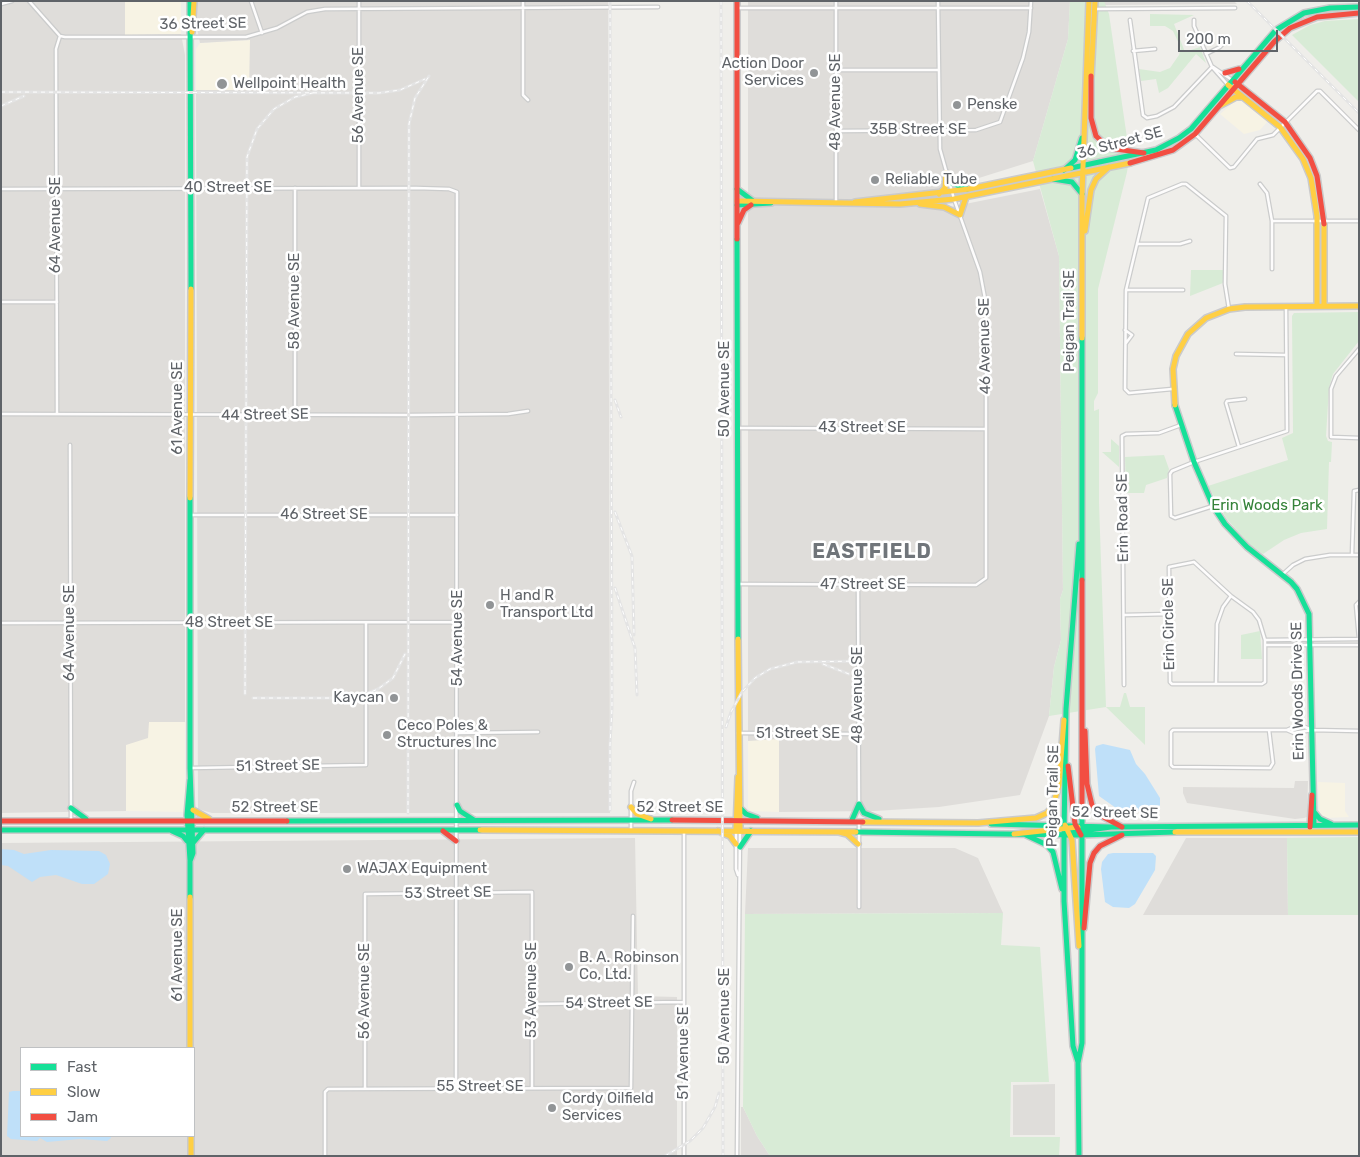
<!DOCTYPE html>
<style>
body{margin:0}
#map{position:relative;width:1360px;height:1157px;overflow:hidden;background:#efeeea;font-family:Rubik,sans-serif}
canvas{display:block}
.frame{position:absolute;inset:0;border:2px solid #5f6368;pointer-events:none}
.legend{position:absolute;left:20px;top:1047px;width:175px;height:90px;box-sizing:border-box;background:#fff;border:1px solid #bfc1c3;margin:0;padding:6px 9px;list-style:none;font-size:15px;color:#5f6368}
.legend li{display:flex;align-items:center;gap:10px;height:25px}
.legend b{width:25px;border:1px solid #bfc1c3}
.scale{position:absolute;left:1178px;top:30px;width:100px;height:22px;box-sizing:border-box;border:2px solid #5f6368;border-top:0;padding-left:6px;font-size:15px;line-height:18px;white-space:nowrap;color:#5f6368;-webkit-text-stroke:4px #fff;paint-order:stroke}
</style>
<div id="map">
<canvas width="1360" height="1157"></canvas>
<div class="frame"></div>
<ul class="legend">
<li><b style="height:6px;background:#16e098"></b>Fast</li>
<li><b style="height:6px;background:#ffcf43"></b>Slow</li>
<li><b style="height:6px;background:#f24e42"></b>Jam</li>
</ul>
<div class="scale">200 m</div>
</div>
<script>
const c = document.querySelector('canvas').getContext('2d');
c.lineJoin = 'round';
function fillPath(path, color) { c.fillStyle = color; c.fill(path, 'evenodd'); }
const shape = rows => new Path2D(rows.map(r => 'M' + r).join(''));
function strokePath(path, color, width, dash) { c.strokeStyle = color; c.lineWidth = width; c.lineCap = dash ? 'butt' : 'round'; c.setLineDash(dash || []); c.stroke(path); }
function drawText(font, color, halo, rows, align = 'center') {
  c.font = font + ' Rubik,sans-serif'; c.lineWidth = 5; c.setLineDash([]); c.textBaseline = 'middle'; c.strokeStyle = halo; c.fillStyle = color; for (const [text, x, y, turn = 0] of rows) {
    c.save(); c.translate(x, y); c.rotate((+turn || 0) * Math.PI / 180); c.textAlign = isNaN(turn) ? turn : align; if (halo) c.strokeText(text, 0, 0); c.fillText(text, 0, 0); c.restore();
  }
}
const commercial = shape([
 [125,1,181,1,181,34,125,35],
 [250,40,250,90,196,90,196,49,200,43],
 [1239,98,1268,121,1260,130,1244,134,1220,114],
 [149,722,185,722,185,812,126,811,126,745],
 [755,739,779,739,779,812,751,811,748,808,748,741],
 [1318,782,1345,783,1345,811,1349,817,1326,818,1319,812]
]);
const industrial = shape([
 [1,1,125,1,125,35,181,34,185,55,185,722,149,722,148,738,126,745,126,811,1,813],
 [197,1,608,1,610,813,212,813,198,809,196,90,249,90,250,40,200,43,197,28],
 [748,1,1070,1,1068,39,1033,161,963,183,935,210,1040,189,1059,256,1063,590,1060,599,1061,640,1054,667,1049,716,1020,795,939,807,875,811,779,812,779,739,748,741],
 [1104,1,1234,1,1237,4,1104,5],
 [1295,781,1308,781,1307,817,1304,818,1295,819,1187,803,1183,793,1183,787,1294,788],
 [635,838,638,996,677,997,677,1156,1,1156,1,843],
 [21,1048,194,1048,194,1136,21,1136],
 [1186,838,1287,838,1288,915,1143,915],
 [748,848,955,848,978,858,1003,913,745,914],
 [1055,1084,1055,1135,1013,1135,1013,1085],
 [741,1107,743,1107,757,1136,770,1156,741,1156]
]);
const green = shape([
 [1070,1,1104,1,1109,14,1127,138,1131,147,1127,172,1098,289,1098,393,1094,401,1094,411,1099,409,1099,503,1106,707,1120,707,1124,693,1126,693,1130,707,1145,707,1145,745,1106,707,1049,716,1054,667,1061,640,1060,599,1063,590,1059,256,1033,161,1068,39],
 [1150,14,1194,15,1174,24,1185,52,1200,47,1206,63,1196,54,1168,88,1159,93,1156,79,1141,81,1139,69,1160,72,1170,68,1179,55,1181,48,1173,31,1165,26,1150,26],
 [1359,19,1359,102,1292,35,1310,25,1325,21],
 [1191,270,1223,270,1223,283,1190,296],
 [1359,312,1359,341,1333,374,1329,388,1326,436,1328,441,1332,442,1331,462,1329,462,1327,529,1301,533,1284,540,1263,554,1248,543,1226,518,1208,486,1288,460,1282,438,1293,433,1292,316,1294,313],
 [1111,439,1119,446,1119,467,1102,452,1111,452],
 [1164,455,1169,469,1167,478,1146,485,1144,493,1126,493,1125,457],
 [1260,631,1262,659,1241,659,1241,635],
 [1359,837,1359,915,1288,915,1287,838],
 [1003,913,1001,945,1040,947,1049,1082,1011,1082,1010,1137,1060,1137,1059,1156,770,1156,757,1136,743,1107,745,914]
]);
const water = shape([
 [1103,744,1130,750,1136,764,1145,774,1160,798,1160,805,1157,809,1127,812,1116,808,1099,796,1095,749,1096,746],
 [1,849,14,850,24,854,51,850,99,851,106,855,110,864,108,874,94,884,82,884,56,875,40,877,32,882,8,866,1,865],
 [1113,853,1153,853,1156,856,1155,870,1135,904,1129,908,1113,907,1105,902,1101,869,1102,862,1108,854],
 [13,1091,21,1091,21,1136,111,1136,111,1138,107,1141,80,1139,47,1142,40,1138,37,1141,11,1139,7,1136,9,1092]
]);
const street = shape([
 [29,1,60,36,65,37,246,37,277,28,307,12,325,9,658,7],
 [251,1,262,33],
 [523,1,523,95,528,100],
 [836,1,836,202],
 [1,4,12,1],
 [737,8,1031,8],
 [1094,9,1235,8],
 [1130,20,1143,115,1147,118,1157,116,1174,107,1212,67],
 [1194,20,1194,26,1212,67,1228,85],
 [1133,51,1155,49],
 [1206,54,1220,47,1225,41],
 [1213,67,1232,80],
 [836,70,939,70],
 [836,131,976,130,1000,122,1023,58,1029,32,1031,1],
 [1195,134,1230,168,1234,167,1257,139,1273,135,1317,91,1320,91,1359,130],
 [1260,184,1267,193,1272,221,1272,269],
 [359,188,359,1],
 [1,189,416,188,449,189,457,192,456,1087],
 [1272,221,1359,221],
 [1138,244,1180,244,1190,241],
 [1126,290,1183,290],
 [1,302,57,302],
 [1125,330,1132,335,1126,343],
 [1359,349,1336,376,1331,389,1331,437,1359,438],
 [1236,354,1286,355],
 [1172,389,1129,393,1125,389,1126,290,1148,198,1182,184,1186,184,1226,216,1225,284,1229,309],
 [1,414,411,415,508,414,528,411],
 [57,414,56,49,60,36],
 [295,414,295,188],
 [738,428,986,429],
 [70,445,71,821],
 [1239,447,1226,403,1227,401,1245,399],
 [1213,506,1175,518,1171,516,1170,474,1172,471,1194,462,1287,431,1286,307],
 [191,515,457,515],
 [1352,555,1354,491,1359,490],
 [1194,562,1231,596,1253,612,1259,620,1265,640,1265,682,1262,684,1172,684,1170,682,1169,567,1194,562],
 [1283,574,1293,565,1305,559,1330,555,1359,555],
 [737,584,976,585,986,578,986,304,980,272,954,199,940,149,938,1],
 [858,585,859,804],
 [1124,615,1170,614],
 [1,623,457,622],
 [1265,640,1359,639,1356,605,1359,602],
 [1265,645,1359,645],
 [1216,683,1217,624,1223,607,1231,596],
 [1124,685,1122,436,1126,434,1159,433,1181,425],
 [1269,730,1273,763,1270,768,1173,767,1171,765,1171,732,1173,730,1287,730,1294,733,1312,730],
 [1287,730,1294,727,1305,727,1312,730,1359,731],
 [458,733,538,732],
 [738,733,858,734],
 [190,768,366,765,366,623],
 [859,822,859,907],
 [631,830,631,791,634,782],
 [736,830,736,869,738,875],
 [684,831,684,1156],
 [533,1004,684,1002],
 [365,1088,365,894,532,892,532,1088],
 [325,1156,325,1092,328,1089,631,1088,633,916],
 [737,1156,740,830]
]);
const fast = shape([
 [190,1,191,289],
 [1071,168,1156,150,1179,138,1191,129,1276,30,1304,13,1330,8,1359,7],
 [1064,170,1075,160,1082,138],
 [1053,179,1072,182,1082,194],
 [949,182,967,189],
 [737,189,753,201],
 [737,205,771,203],
 [737,239,738,639],
 [1082,338,1082,580],
 [1175,405,1194,462,1213,506,1225,524,1247,547,1291,582,1297,589,1309,614,1314,825],
 [190,780,187,815,190,860],
 [859,804,864,813,879,819],
 [457,805,460,811,474,820],
 [71,808,86,819],
 [740,808,746,814,757,818],
 [1315,813,1320,819,1331,824],
 [852,820,859,804],
 [287,821,672,820],
 [991,824,1111,827,1359,825],
 [1,830,480,830],
 [172,831,183,836,187,841],
 [856,832,1081,835,1175,832],
 [1067,833,1111,827],
 [1026,835,1047,845,1053,852,1062,889],
 [193,843,204,830],
 [740,847,751,831],
 [190,897,190,861,193,853,190,768,190,498],
 [1078,1062,1073,1046,1064,901,1064,835,1066,709,1079,544],
 [1079,1156,1078,1063,1082,1043,1082,814]
]);
const slow = shape([
 [192,32,194,1],
 [1091,78,1095,1],
 [1228,85,1280,127,1303,159,1311,178,1317,216,1317,306],
 [1221,105,1236,97,1242,97],
 [939,194,945,188,946,173],
 [737,201,900,204,954,199,1130,163],
 [855,202,969,189,1071,168],
 [920,204,944,207,960,215,966,197],
 [1324,224,1324,306],
 [1085,231,1091,190,1096,179,1109,167],
 [1082,338,1082,194,1089,1],
 [1175,405,1173,369,1176,356,1188,334,1206,318,1229,309,1245,307,1359,306],
 [190,498,191,289],
 [738,639,740,830],
 [631,807,637,814,651,819],
 [193,810,209,819],
 [863,822,979,823],
 [978,823,1036,818,1047,813,1053,806,1059,785,1064,720],
 [1065,825,1072,840,1079,946],
 [480,830,856,832],
 [736,830,738,777],
 [718,831,730,836,736,844],
 [839,832,847,834,858,844],
 [1175,832,1359,832],
 [1014,834,1078,827],
 [190,897,190,1048],
 [191,1136,191,1156]
]);
const jam = shape([
 [737,1,737,239],
 [1225,73,1239,69],
 [1091,76,1091,118,1096,136,1109,148,1144,153],
 [1235,82,1285,122,1310,158,1317,176,1324,224],
 [1130,163,1173,150,1195,134,1274,42,1290,28,1317,17,1359,13],
 [738,223,744,210,751,205],
 [1082,580,1082,814],
 [1085,731,1087,784,1092,805,1100,815,1122,827],
 [1068,766,1075,824,1081,835],
 [672,820,863,822],
 [1,821,287,821],
 [1310,827,1312,795],
 [443,831,456,841],
 [1084,928,1090,863,1094,853,1100,846,1122,835]
]);
const rail = shape([
 [721,1,723,1156],
 [1247,1,1359,113],
 [1,92,379,93,400,90,425,79],
 [1,106,24,96],
 [615,400,621,417],
 [615,512,632,556,634,635],
 [615,588,635,648,637,695],
 [823,664,849,674],
 [245,694,247,157,257,129,274,109,295,97,317,92],
 [253,698,331,698,366,694,378,689,393,678,405,654],
 [726,727,731,712,742,692,755,678,770,669,797,662,863,661],
 [610,810,610,745,612,708,610,1],
 [408,813,409,124,415,98,429,76],
 [665,1156,690,1141,703,1128,715,1107,719,1093]
]);
const markers = [
 [814,73,5,"#919496"],
 [222,84,6,"#919496"],
 [957,105,5,"#919496"],
 [875,180,5,"#919496"],
 [490,605,5,"#919496"],
 [394,698,5,"#919496"],
 [387,735,5,"#919496"],
 [347,869,5,"#919496"],
 [569,967,5,"#919496"],
 [552,1108,5,"#919496"]
];
const streetNames = [
 ["36 Street SE",203,24,-1],
 ["56 Avenue SE",359,95,-90],
 ["48 Avenue SE",836,102,-90],
 ["35B Street SE",918,130],
 ["36 Street SE",1120,143,-15],
 ["40 Street SE",228,188],
 ["64 Avenue SE",56,225,-90],
 ["58 Avenue SE",295,301,-90],
 ["Peigan Trail SE",1070,321,-90],
 ["46 Avenue SE",985,346,-91],
 ["50 Avenue SE",725,389,-90],
 ["61 Avenue SE",178,408,-90],
 ["44 Street SE",265,415,-1],
 ["43 Street SE",862,428],
 ["46 Street SE",324,515],
 ["Erin Road SE",1123,518,-91],
 ["47 Street SE",863,585],
 ["48 Street SE",229,623],
 ["Erin Circle SE",1169,624,-91],
 ["64 Avenue SE",70,633,-90],
 ["54 Avenue SE",458,638,-90],
 ["Erin Woods Drive SE",1298,691,-91],
 ["48 Avenue SE",858,695,-90],
 ["51 Street SE",798,734],
 ["51 Street SE",278,766,-1],
 ["Peigan Trail SE",1053,796,-89],
 ["52 Street SE",275,808],
 ["52 Street SE",680,808],
 ["52 Street SE",1115,813,1],
 ["53 Street SE",448,893,-1],
 ["61 Avenue SE",178,955,-90],
 ["53 Avenue SE",532,990,-90],
 ["56 Avenue SE",365,991,-90],
 ["54 Street SE",609,1003,-1],
 ["50 Avenue SE",725,1016,-90],
 ["51 Avenue SE",684,1053,-90],
 ["55 Street SE",480,1087]
];
const poiNames = [
 ["Action Door",804,64,"right"],
 ["Services",804,81,"right"],
 ["Wellpoint Health",233,84],
 ["Penske",967,105],
 ["Reliable Tube",885,180],
 ["H and R",500,596],
 ["Transport Ltd",500,613],
 ["Kaycan",384,698,"right"],
 ["Ceco Poles &",397,726],
 ["Structures Inc",397,743],
 ["WAJAX Equipment",357,869],
 ["B. A. Robinson",579,958],
 ["Co, Ltd.",579,975],
 ["Cordy Oilfield",562,1099],
 ["Services",562,1116]
];
const parkNames = [
 ["Erin Woods Park",1267,506]
];
const districtNames = [
 ["EASTFIELD",872,552]
];
fillPath(commercial, '#f7f3e4');
fillPath(industrial, '#dfddda');
fillPath(green, '#d8ebd6');
fillPath(water, '#bfe0f9');
strokePath(street, '#cbcccc', 5);
strokePath(fast, '#cacacb', 8);
strokePath(slow, '#cacacb', 8);
strokePath(jam, '#cacacb', 8);
strokePath(street, '#fdfcfc', 2.5);
strokePath(fast, '#16e098', 5);
strokePath(slow, '#ffcf43', 5);
strokePath(jam, '#f24e42', 5);
strokePath(rail, '#e4e4e4', 3);
strokePath(rail, '#fff', 1, [4]);
for (const [x, y, r, color] of markers) { const dot = new Path2D(); dot.arc(x, y, r, 0, 2 * Math.PI); c.fillStyle = color; c.fill(dot); strokePath(dot, '#fff', 2); }
drawText('15px', '#5f6368', '#fff', streetNames);
drawText('15px', '#5f6368', '#fff', poiNames, 'left');
drawText('15px', '#348238', '#fff', parkNames);
c.letterSpacing = '1px';
drawText('bold 20px', '#70757a', '#fff', districtNames);
c.letterSpacing = '0px';
</script>
